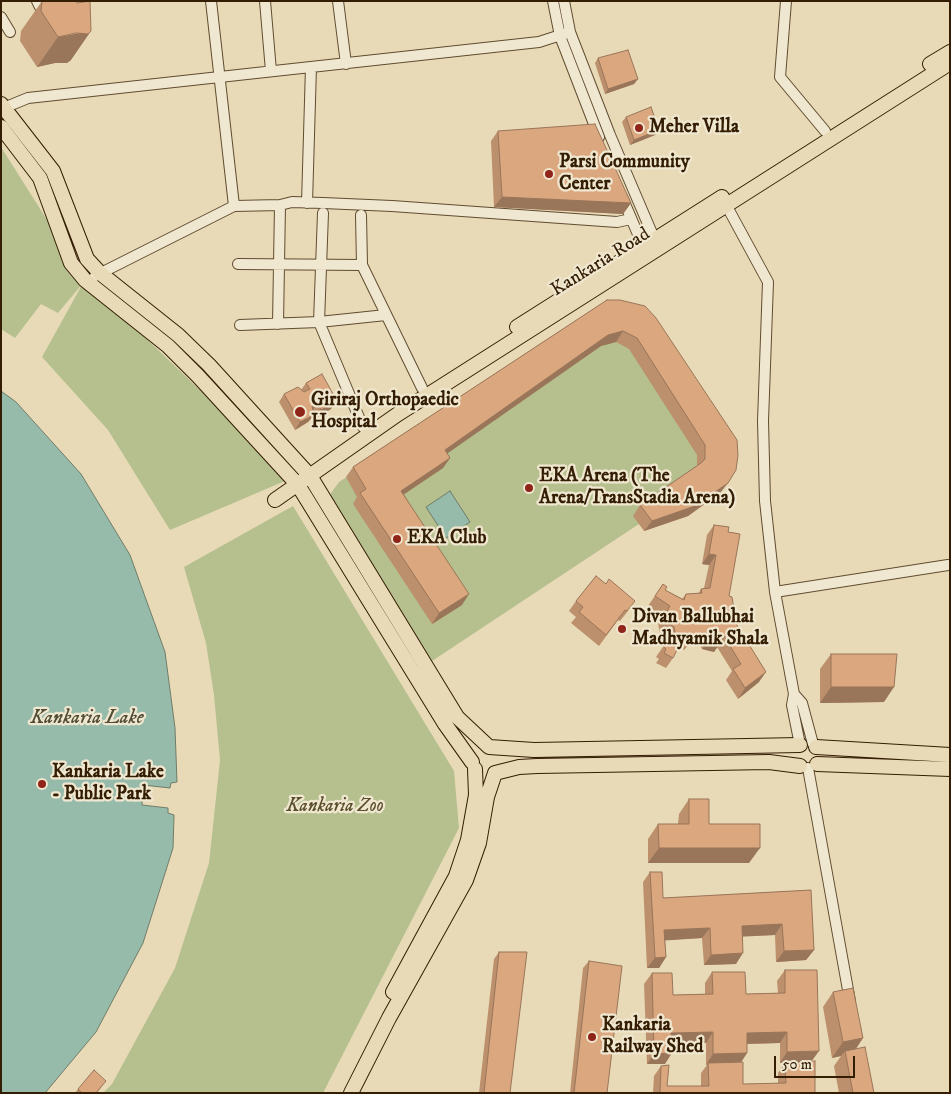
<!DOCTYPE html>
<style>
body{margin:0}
#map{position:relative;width:951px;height:1094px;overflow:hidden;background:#e8dab6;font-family:"IM FELL DW Pica",serif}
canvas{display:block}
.frame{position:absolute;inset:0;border:2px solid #331d03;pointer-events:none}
.scale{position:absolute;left:774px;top:1056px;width:81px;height:22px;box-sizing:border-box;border:2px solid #331d03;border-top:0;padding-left:6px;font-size:15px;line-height:18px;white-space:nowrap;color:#331d03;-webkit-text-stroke:4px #f0e7d0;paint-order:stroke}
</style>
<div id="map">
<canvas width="951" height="1094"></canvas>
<div class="frame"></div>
<div class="scale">50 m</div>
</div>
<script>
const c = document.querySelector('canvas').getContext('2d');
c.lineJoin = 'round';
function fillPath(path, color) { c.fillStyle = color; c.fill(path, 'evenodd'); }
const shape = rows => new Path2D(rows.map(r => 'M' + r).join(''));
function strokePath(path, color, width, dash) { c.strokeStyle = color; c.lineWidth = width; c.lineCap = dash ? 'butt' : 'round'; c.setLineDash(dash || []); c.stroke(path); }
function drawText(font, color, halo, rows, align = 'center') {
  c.font = font + ' "IM FELL DW Pica",serif'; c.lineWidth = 4.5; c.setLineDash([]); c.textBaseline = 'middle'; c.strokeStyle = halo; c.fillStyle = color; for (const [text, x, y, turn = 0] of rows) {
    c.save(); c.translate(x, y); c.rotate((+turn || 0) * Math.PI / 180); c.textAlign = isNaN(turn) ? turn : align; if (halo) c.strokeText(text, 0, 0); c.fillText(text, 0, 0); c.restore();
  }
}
const green = shape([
 [1,147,85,280,292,478,170,530,108,430,42,357,83,283,58,313,41,304,15,338,1,329],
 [599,311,729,450,639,524,432,661,331,501,331,493,339,482],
 [293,506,454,771,459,828,323,1093,103,1093,112,1084,175,968,209,863,220,760,214,695,206,643,184,567]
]);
const water = shape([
 [1,391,16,402,81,474,130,555,165,652,175,728,177,782,171,783,170,788,143,785,142,805,168,808,168,813,174,815,173,848,143,943,96,1032,45,1093,1,1093,1,391],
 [450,491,470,522,446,538,426,507,450,491]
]);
const minor = shape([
 [37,1,42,11],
 [211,1,234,206],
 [265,1,271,71],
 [338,1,346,64],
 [553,1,560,36,599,137],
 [564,1,570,32,610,135,657,245],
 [786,1,780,77,825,131],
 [1,17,10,32],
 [1,109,28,98,539,42,570,32],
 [622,197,646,253],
 [724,201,768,282,763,421,765,501,775,592,794,694,792,705,800,745],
 [307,203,311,67],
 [323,213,319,322,363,427],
 [361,215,362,265,422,388],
 [238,264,362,265],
 [95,276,234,206,280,205,292,202,323,203,392,206,617,222,631,219],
 [278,324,280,205],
 [240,325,319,322,386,315],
 [775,592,948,565],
 [794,694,802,703,813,744],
 [808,768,850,1001]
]);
const major = shape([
 [930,64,950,52],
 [1,104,53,171,87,259,100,273,178,335,209,365,310,476,457,717,489,747,534,750,800,745],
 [1,127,40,178,71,263,85,280,168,346,198,376,298,485,445,724,472,762],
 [517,327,722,197],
 [275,500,398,414,950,63],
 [816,747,950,755],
 [817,764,950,769],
 [393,992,456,876,468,840,476,795,475,769],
 [351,1093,389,1018,466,880,479,843,487,797,495,773,519,767,537,766,769,762,800,766]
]);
const wall = shape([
 [42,1,71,60,67,63,55,63,37,67,20,41,21,31],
 [598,58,638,79,634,84,605,94,595,63],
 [626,117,655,135,630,145,622,122],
 [498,131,631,203,623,214,494,207,491,141],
 [607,300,737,440,720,493,688,516,644,531,633,516,640,505,697,466,697,455,629,349,616,342,601,346,447,453,450,458,443,468,404,494,462,605,432,624,353,504,357,497,346,477,353,467],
 [306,383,331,409,316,418,313,413,314,415,308,422,295,430,279,402,284,394,301,390],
 [714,525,728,532,729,596,733,618,759,682,738,699,726,680,732,671,717,647,714,652,702,649,699,643,688,645,684,650,678,645,675,648,673,658,666,668,656,663,659,659,656,657,667,641,666,637,660,634,658,623,663,617,648,606,663,584,665,590,682,599,686,594,698,594,701,589,704,588,709,565,702,564,707,535],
 [596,576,628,611,620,621,618,620,599,646,571,623,576,617,569,611,576,601],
 [831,654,884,702,820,703,820,669],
 [689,799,709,824,749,863,648,863,648,839,658,824,678,824,679,814],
 [650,872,663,898,811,890,814,950,806,960,776,962,775,935,742,936,736,964,704,965,702,938,665,940,666,957,659,968,647,968,643,882],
 [499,952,510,1093,479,1093,494,959],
 [589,961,607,1093,570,1093,583,968],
 [785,970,812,1062,815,1093,653,1093,654,1076,661,1066,667,1086,701,1086,701,1073,707,1065,706,1065,706,1043,672,1043,665,1064,647,1064,644,984,652,973,673,995,705,994,705,983,712,972,746,994,778,993,777,981],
 [780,1043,780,1063,785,1063,778,1073,778,1084,743,1084,741,1062,747,1053,747,1044],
 [833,992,863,1038,856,1049,874,1093,839,1093,834,1066,841,1056,832,1058,823,1007],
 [102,1086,97,1093,75,1093,78,1089]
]);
const shadedWall = shape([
 [91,31,71,60,67,63,55,63,37,67,58,37],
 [638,79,634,84,605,94,608,89],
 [659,130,655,135,630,145,634,140],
 [502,197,631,203,623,214,494,207],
 [623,331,616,342,601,346,438,460,445,450,608,335],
 [337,401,331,409,316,418,321,410],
 [318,403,312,411,312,406],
 [314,415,308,422,295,430,300,422],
 [450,458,443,468,394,501,401,491],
 [728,483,720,493,688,516,644,531,652,521],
 [709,554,716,555,709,565,702,564],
 [469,594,462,605,432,624,439,613],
 [706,633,699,643,688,645,684,650,695,634],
 [709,638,721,642,714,652,702,649],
 [766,672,759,682,738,699,745,688],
 [831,687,894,687,884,702,820,703],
 [659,848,760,848,749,863,648,863],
 [782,924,775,935,735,937,742,926],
 [710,928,702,938,657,941,664,930],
 [814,950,806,960,776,962,784,951],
 [743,953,736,964,704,965,711,955],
 [666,957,659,968,647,968,655,958],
 [713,1032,706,1043,664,1044,671,1033],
 [787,1032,780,1043,739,1044,747,1033],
 [863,1038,852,1054,845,1051,841,1056,832,1058,843,1042],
 [819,1051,811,1062,780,1063,787,1052],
 [672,1053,665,1064,647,1064,654,1054],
 [747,1053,740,1064,708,1063,706,1065,713,1054]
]);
const building = shape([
 [42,1,76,1,77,3,90,1,91,31,88,34,76,33,58,37,41,11,42,1],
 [628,50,638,79,608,89,598,58,628,50],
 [651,107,659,130,634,140,626,117,651,107],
 [595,124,631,203,502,197,498,131,595,124],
 [607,300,620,300,645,306,656,318,737,440,738,455,736,470,728,483,695,506,652,521,640,505,701,463,705,459,705,445,637,338,623,331,608,335,445,450,450,458,401,491,469,594,439,613,360,493,366,489,353,467,607,300],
 [322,374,337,401,321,410,318,403,312,406,314,415,300,422,284,394,298,387,304,392,310,389,306,383,322,374],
 [714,525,729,527,728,532,740,534,729,596,732,597,735,615,732,617,766,672,745,688,733,669,741,664,724,636,721,642,709,638,706,633,695,634,691,639,685,634,675,647,677,650,673,658,664,653,666,649,663,646,675,632,674,627,668,623,666,613,670,606,655,596,663,584,667,587,665,590,684,600,686,594,702,593,701,589,710,588,716,555,709,554,714,525],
 [596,576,606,584,609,579,635,601,627,611,625,610,606,635,579,612,583,607,576,601,596,576],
 [831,654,897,654,894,687,831,687,831,654],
 [689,799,709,799,709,824,760,824,760,848,659,848,658,824,689,824,689,799],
 [650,872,662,872,663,898,811,890,814,950,784,951,782,924,742,926,743,953,711,955,710,928,664,930,666,957,655,958,650,872],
 [499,952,527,952,510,1093,484,1093,499,952],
 [589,961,622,966,607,1093,574,1093,589,961],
 [785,970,817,970,819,1051,787,1052,787,1032,747,1033,747,1053,713,1054,713,1032,671,1033,672,1053,654,1054,652,973,672,973,673,995,713,994,712,972,745,972,746,994,785,993,785,970],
 [853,988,863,1038,843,1042,833,992,853,988],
 [865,1047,874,1093,853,1093,845,1051,865,1047],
 [815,1061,815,1093,660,1093,661,1066,669,1065,667,1086,709,1086,708,1063,743,1062,743,1084,786,1083,785,1063,815,1061],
 [94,1070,106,1081,96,1093,82,1093,78,1089,94,1070]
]);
const markers = [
 [639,128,5,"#8f2418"],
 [549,174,5,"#8f2418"],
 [300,412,6,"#8f2418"],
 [529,488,5,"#8f2418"],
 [397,539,5,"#8f2418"],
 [622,629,5,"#8f2418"],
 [42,784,5,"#8f2418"],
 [592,1037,5,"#8f2418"]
];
const poiNames = [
 ["Meher Villa",649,128],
 ["Parsi Community",559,163],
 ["Center",559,185],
 ["Giriraj Orthopaedic",311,401],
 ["Hospital",311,423],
 ["EKA Arena (The",539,477],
 ["Arena/TransStadia Arena)",539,499],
 ["EKA Club",407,539],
 ["Divan Ballubhai",632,618],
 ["Madhyamik Shala",632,640],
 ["Kankaria Lake",52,773],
 ["- Public Park",52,795],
 ["Kankaria",602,1026],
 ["Railway Shed",602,1048]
];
const streetNames = [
 ["Kankaria Road",601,263,-32]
];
const parkNames = [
 ["Kankaria Zoo",335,807]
];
const waterNames = [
 ["Kankaria Lake",87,719]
];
fillPath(green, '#b5c08e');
fillPath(water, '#97bbab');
strokePath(water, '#6f7c68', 1);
strokePath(minor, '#604c30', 12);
strokePath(major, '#331d03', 16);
strokePath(minor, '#f0e7d0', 10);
strokePath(major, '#e8dab6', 14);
fillPath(wall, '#bc906d');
fillPath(shadedWall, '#997559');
fillPath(building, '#dba77f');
strokePath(building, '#997559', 1);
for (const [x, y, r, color] of markers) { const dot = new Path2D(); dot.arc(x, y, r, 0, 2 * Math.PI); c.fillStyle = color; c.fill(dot); strokePath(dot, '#f0e7d0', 2); }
drawText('bold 19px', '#331d03', '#f0e7d0', poiNames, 'left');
drawText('19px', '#331d03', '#f0e7d0', streetNames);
drawText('italic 19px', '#5a4e2d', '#f0e7d0', parkNames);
drawText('italic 20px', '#514c35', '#f0e7d0', waterNames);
</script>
